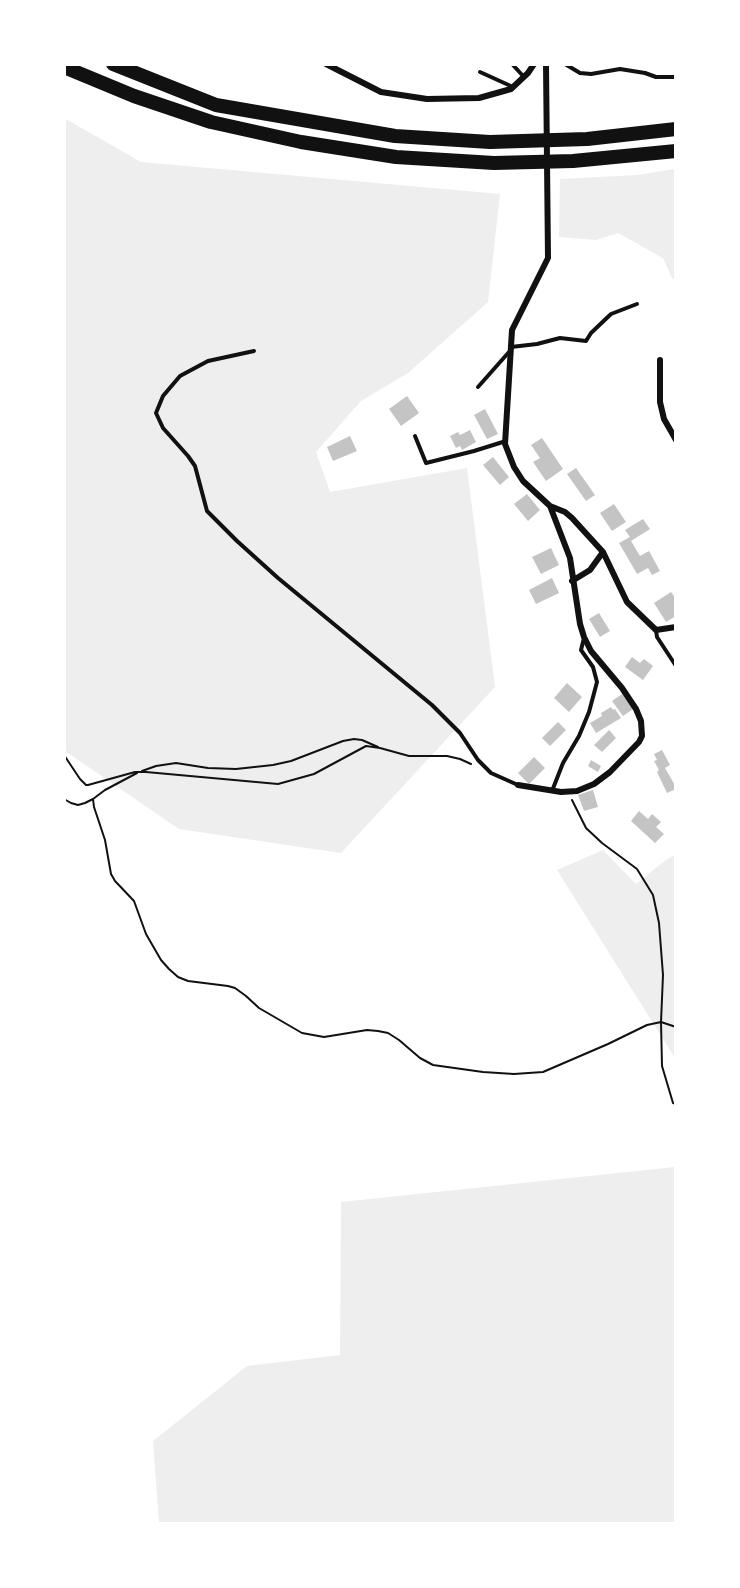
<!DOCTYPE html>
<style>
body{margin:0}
#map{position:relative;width:740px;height:1588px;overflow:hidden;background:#fff;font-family:Poppins,sans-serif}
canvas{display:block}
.frame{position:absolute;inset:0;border:66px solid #fff;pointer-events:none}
</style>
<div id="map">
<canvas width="740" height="1588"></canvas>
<div class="frame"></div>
</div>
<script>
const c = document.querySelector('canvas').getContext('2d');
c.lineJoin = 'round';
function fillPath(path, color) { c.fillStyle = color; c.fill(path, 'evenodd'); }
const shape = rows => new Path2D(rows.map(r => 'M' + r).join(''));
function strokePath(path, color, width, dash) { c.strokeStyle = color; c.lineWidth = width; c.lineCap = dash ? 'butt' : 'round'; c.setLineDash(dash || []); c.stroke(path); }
const green = shape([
 [64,118,141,162,500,194,488,302,408,373,361,401,316,452,330,492,467,468,495,687,341,853,179,829,65,751],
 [675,169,675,280,672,278,663,258,618,233,596,240,559,237,560,179,637,175],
 [603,850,636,884,667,859,675,855,675,1058,557,870],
 [675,1167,675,1523,159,1523,153,1441,247,1366,340,1355,341,1202]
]);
const building = shape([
 [407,396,419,413,401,426,389,409],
 [485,409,498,434,487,439,474,415],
 [470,430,476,442,462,450,460,446,456,448,450,436,458,432,460,435],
 [350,436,357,451,333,461,327,447],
 [542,438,563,469,546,481,533,462,540,458,531,445],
 [493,457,509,477,500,485,483,465],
 [576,468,595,495,586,501,567,474],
 [527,494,540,510,528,521,514,504],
 [614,504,626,522,612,531,600,513],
 [643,519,650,529,631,541,640,556,649,551,660,571,652,575,648,568,637,574,619,543,630,537,625,530],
 [551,548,559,565,541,574,532,557],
 [552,578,559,593,536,604,529,590],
 [671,592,676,599,676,616,666,622,654,603],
 [599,613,610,631,600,637,589,619],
 [632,657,640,663,644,659,653,666,643,680,625,667],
 [567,683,582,697,569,712,554,698],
 [622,694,633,709,623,716,612,701],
 [611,707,613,710,615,709,621,718,596,733,590,723,602,716,601,713],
 [558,722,566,730,550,746,542,738],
 [609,730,616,738,602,752,594,745],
 [662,750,670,765,665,768,676,787,676,789,667,793,657,772,659,770,654,761,657,760,654,754],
 [534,757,545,768,529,784,518,773],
 [591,760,601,766,598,772,588,766],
 [593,790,598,807,584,811,578,795],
 [639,811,648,819,652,814,661,822,656,827,664,834,655,843,631,821]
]);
const path = shape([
 [64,755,80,779,86,785,88,785,135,772,146,772,278,784,314,774,366,746,380,748,409,756,447,756,460,759,471,764],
 [142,771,156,766,176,763,208,768,236,769,273,765,291,761,343,741,354,739,362,740,378,747],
 [64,799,71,803,78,805,85,803,93,799,94,807,105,840,111,874,115,881,134,901,146,934,161,960,169,969,178,977,188,981,228,986,235,988,246,996,259,1008,302,1033,324,1037,367,1030,378,1031,388,1033,399,1040,420,1058,433,1065,483,1072,514,1074,543,1072,608,1044,647,1025,661,1022,676,1027],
 [93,799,105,790,137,773],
 [572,800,586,828,602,843,637,869,653,895,659,923,663,975,661,1022,662,1066,673,1103,676,1104]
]);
const service = shape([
 [512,64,524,77],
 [565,64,580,73,591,74,620,69,645,73,656,77,676,77],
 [480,72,513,87],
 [511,347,537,344,560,338,586,341,591,333,611,314,637,304],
 [254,351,208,361,180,376,163,396,156,413,163,428,188,456,195,466,207,511,237,541,278,578,432,705,460,733,478,760,491,773,518,785],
 [478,387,509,352],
 [415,436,426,463,474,451,506,441],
 [656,630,657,637,676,666],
 [552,791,563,763,579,736,589,712,597,682,593,667,581,650,584,638]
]);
const minor = shape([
 [326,64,381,92,427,99,479,98,511,89,528,73,534,64],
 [546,64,548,258,512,330,505,444,514,467,523,481,550,506,565,512,572,518,603,552,627,602,656,630,676,627],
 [660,360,660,402,664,419,676,440],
 [572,581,590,570,603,552],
 [518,785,561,792,577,791,594,784,610,772,639,742,642,736,641,721,636,709,622,688,591,651,584,637,580,624,570,558,550,506]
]);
const motorway = shape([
 [113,64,216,105,395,136,490,142,587,139,676,129],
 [64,67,134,96,211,122,301,142,396,157,494,163,573,161,676,151]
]);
fillPath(green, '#eee');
fillPath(building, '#c4c4c4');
strokePath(path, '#111', 2);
strokePath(service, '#111', 4);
strokePath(minor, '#111', 6);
strokePath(motorway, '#111', 14);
</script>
